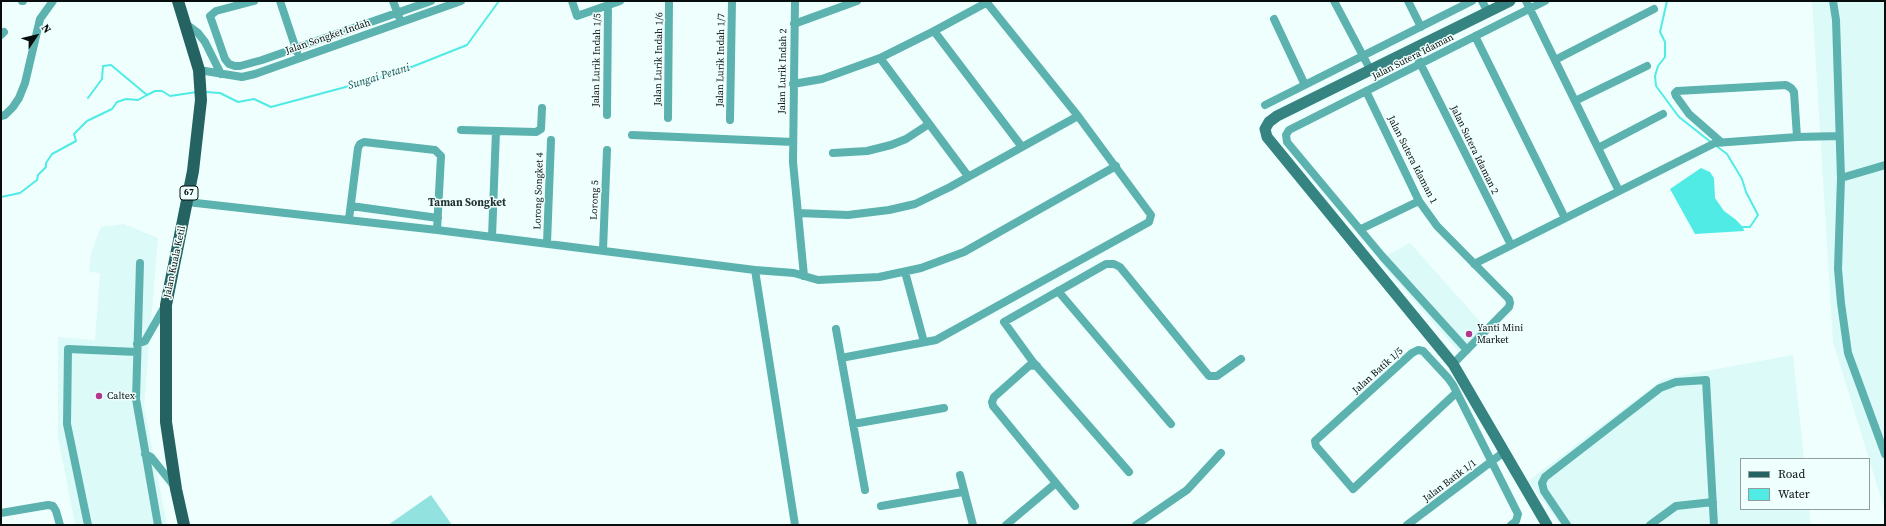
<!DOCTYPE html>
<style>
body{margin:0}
#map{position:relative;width:1886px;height:526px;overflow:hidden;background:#effffe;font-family:"Source Serif 4",serif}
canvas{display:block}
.frame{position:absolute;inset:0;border:2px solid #070d0d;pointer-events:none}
.legend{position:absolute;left:1740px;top:458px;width:130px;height:52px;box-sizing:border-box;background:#effffe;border:1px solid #929e9e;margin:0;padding:5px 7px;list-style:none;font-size:12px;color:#070d0d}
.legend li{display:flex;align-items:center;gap:8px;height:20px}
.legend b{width:20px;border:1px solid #929e9e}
.north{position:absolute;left:16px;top:16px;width:40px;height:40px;-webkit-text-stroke:3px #effffe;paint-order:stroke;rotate:55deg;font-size:11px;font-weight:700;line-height:16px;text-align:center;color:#070d0d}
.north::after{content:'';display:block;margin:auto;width:14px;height:18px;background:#070d0d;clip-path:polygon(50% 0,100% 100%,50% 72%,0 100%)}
</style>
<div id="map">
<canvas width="1886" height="526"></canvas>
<div class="frame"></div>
<ul class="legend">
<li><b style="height:5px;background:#246361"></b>Road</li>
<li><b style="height:11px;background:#51ebe6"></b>Water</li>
</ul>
<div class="north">N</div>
</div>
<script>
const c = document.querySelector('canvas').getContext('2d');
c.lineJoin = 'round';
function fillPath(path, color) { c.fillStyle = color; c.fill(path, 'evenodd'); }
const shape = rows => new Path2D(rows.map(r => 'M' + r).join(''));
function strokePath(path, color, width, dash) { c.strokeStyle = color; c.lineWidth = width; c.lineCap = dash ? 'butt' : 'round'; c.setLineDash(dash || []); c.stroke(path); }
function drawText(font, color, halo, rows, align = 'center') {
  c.font = font + ' "Source Serif 4",serif'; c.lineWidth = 3; c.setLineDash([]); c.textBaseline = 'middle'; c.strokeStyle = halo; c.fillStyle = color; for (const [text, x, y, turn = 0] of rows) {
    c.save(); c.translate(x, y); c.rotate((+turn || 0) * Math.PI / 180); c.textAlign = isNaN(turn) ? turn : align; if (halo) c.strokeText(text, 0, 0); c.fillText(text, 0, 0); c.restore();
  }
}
const built = shape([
 [1812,1,1885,1,1885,511,1833,342],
 [124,224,158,238,144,406,167,525,75,525,58,437,58,337,95,340,100,273,89,272,91,253,101,227],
 [1410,243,1485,327,1458,351,1378,260],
 [1793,355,1804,459,1741,459,1741,509,1809,509,1811,525,1561,525,1528,481,1663,379]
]);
const green = shape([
 [431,495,452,525,388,525]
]);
const water = shape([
 [1701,168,1710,172,1714,178,1715,198,1724,211,1735,219,1743,227,1744,231,1695,234,1670,189]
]);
const stream = shape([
 [1667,1,1660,32,1665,42,1665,57,1658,66,1655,76,1656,86,1679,117,1712,143],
 [205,92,220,93,238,102,254,99,271,107,394,74,467,45,499,1],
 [88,98,102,79,103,66,111,65,147,95,155,91,162,91,170,96,197,92],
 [1715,145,1727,154,1742,179,1746,192,1758,215,1750,227,1743,227],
 [1,197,20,193,37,180,38,175,46,167,46,163,52,154,76,141,74,134,87,121,112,109,117,102,126,99,138,100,147,95]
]);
const street = shape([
 [22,1,23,1],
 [254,1,216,11,210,16,225,59,229,64,235,66,240,66,262,60,431,1],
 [280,1,297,52],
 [393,1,399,17],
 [572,1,577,16,620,1],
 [795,1,793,162,804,276],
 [1334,1,1371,71],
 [1408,1,1421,27],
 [1482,1,1488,12],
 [1526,1,1619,191],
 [1833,1,1836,20,1841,178,1838,269,1841,303,1848,353,1885,454],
 [1274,19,1305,85],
 [186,24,198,33,205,42,221,74],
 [794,24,857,1],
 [934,31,1022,147],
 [1,35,4,32],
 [1475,36,1565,218],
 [1413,49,1511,245],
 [880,58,968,176],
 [1555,60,1654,9],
 [199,70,242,77,255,74,461,1],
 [793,84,822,79,880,58,934,31,984,4,988,4,1078,116,1151,215,1149,222,936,340,841,358],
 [1366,91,1419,201,1437,226,1509,299,1510,303,1509,307,1453,364],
 [1575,101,1647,66],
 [1265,105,1472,1],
 [607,115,608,5],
 [1,116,5,115,13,107,19,98,25,83,40,19,53,1],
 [668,118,669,1],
 [730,120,732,1],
 [461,130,536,132,541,129,542,108],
 [632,135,793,142],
 [1721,142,1689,114,1676,96,1675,93,1677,91,1786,85,1791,88,1794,92,1797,137],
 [1598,148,1663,114],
 [833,153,867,151,891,145,906,139,929,124],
 [1841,178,1885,165],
 [187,202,437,230,755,270,795,525],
 [351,206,438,218],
 [798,213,848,215,889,210,915,204,950,187,1078,116],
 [349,219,358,148,360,144,364,142,435,150,441,156,437,230],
 [1361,229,1419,201],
 [492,237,496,131],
 [547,243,551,140],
 [603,250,607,150],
 [140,263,136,399,158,525],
 [1474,264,1715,143,1797,137,1839,136],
 [755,270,794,273,818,280,879,277,921,268,964,252,1116,166],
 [905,272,924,342],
 [1058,291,1171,424],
 [836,329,865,490],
 [137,344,145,341,165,306],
 [1467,350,1382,256,1287,142,1286,135,1289,130,1545,1],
 [1456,393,1353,489,1316,446,1315,441,1412,353,1418,350,1423,351,1448,378,1453,385,1518,514,1516,521,1511,525],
 [853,424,944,408],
 [145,454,151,457,175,487],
 [1129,472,1033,362,1004,322,1106,264,1114,264,1120,267,1209,376,1217,376,1241,359],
 [960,475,973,525],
 [1056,483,1075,506],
 [881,506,963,492],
 [1,513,48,505,53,506,56,511,60,525],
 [88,525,67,424,68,349,137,352],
 [1006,525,1056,483,993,406,992,402,994,397,1030,365,1037,366],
 [1136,525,1187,490,1221,453],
 [1407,525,1504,452],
 [1567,525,1544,491,1542,483,1545,477,1660,388,1676,382,1706,380,1714,525],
 [1650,525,1676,506,1713,502]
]);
const secondary = shape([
 [1510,1,1277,116,1269,122,1265,129,1267,137,1453,364,1547,525]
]);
const primary = shape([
 [178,1,199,70,201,100,193,171,166,305,166,422,176,489,184,525]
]);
const markers = [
 [1469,334,4,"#b1388d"],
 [99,396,4,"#b1388d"]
];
const shields = [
 [189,193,18]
];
const shieldNames = [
 ["67",189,193]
];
const streetNames = [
 ["Jalan Songket Indah",328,37,-19],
 ["Jalan Sutera Idaman",1413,57,-27],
 ["Jalan Lurik Indah 1/6",659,59,-89],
 ["Jalan Lurik Indah 1/5",597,60,-89],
 ["Jalan Lurik Indah 1/7",721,60,-89],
 ["Jalan Lurik Indah 2",783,71,-89],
 ["Jalan Sutera Idaman 2",1474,150,64],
 ["Jalan Sutera Idaman 1",1412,160,63],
 ["Lorong Songket 4",539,191,-88],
 ["Lorong 5",595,200,-88],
 ["Jalan Kuala Ketil",175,262,-78],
 ["Jalan Batik 1/5",1378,371,-42],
 ["Jalan Batik 1/1",1450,481,-37]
];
const poiNames = [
 ["Yanti Mini",1477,328],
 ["Market",1477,340],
 ["Caltex",107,396]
];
const waterNames = [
 ["Sungai Petani",379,77,-17]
];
const neighbourhoodNames = [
 ["Taman Songket",467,203]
];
fillPath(built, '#dcfaf8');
fillPath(green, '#92e3e0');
fillPath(water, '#51ebe6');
strokePath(stream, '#51ebe6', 2);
strokePath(street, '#5bb2ae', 8);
strokePath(secondary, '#368481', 11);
strokePath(primary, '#246361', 12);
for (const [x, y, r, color] of markers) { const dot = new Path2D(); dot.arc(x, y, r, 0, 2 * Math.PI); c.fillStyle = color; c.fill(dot); strokePath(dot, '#effffe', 1.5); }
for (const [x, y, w] of shields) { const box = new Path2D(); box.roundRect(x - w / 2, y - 7, w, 14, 3); c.fillStyle = '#effffe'; c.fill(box); strokePath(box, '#070d0d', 1); }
drawText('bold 9px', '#070d0d', null, shieldNames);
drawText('10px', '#070d0d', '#effffe', streetNames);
drawText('10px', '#070d0d', '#effffe', poiNames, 'left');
drawText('italic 11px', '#0b4f4d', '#effffe', waterNames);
drawText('bold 11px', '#223231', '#effffe', neighbourhoodNames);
</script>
